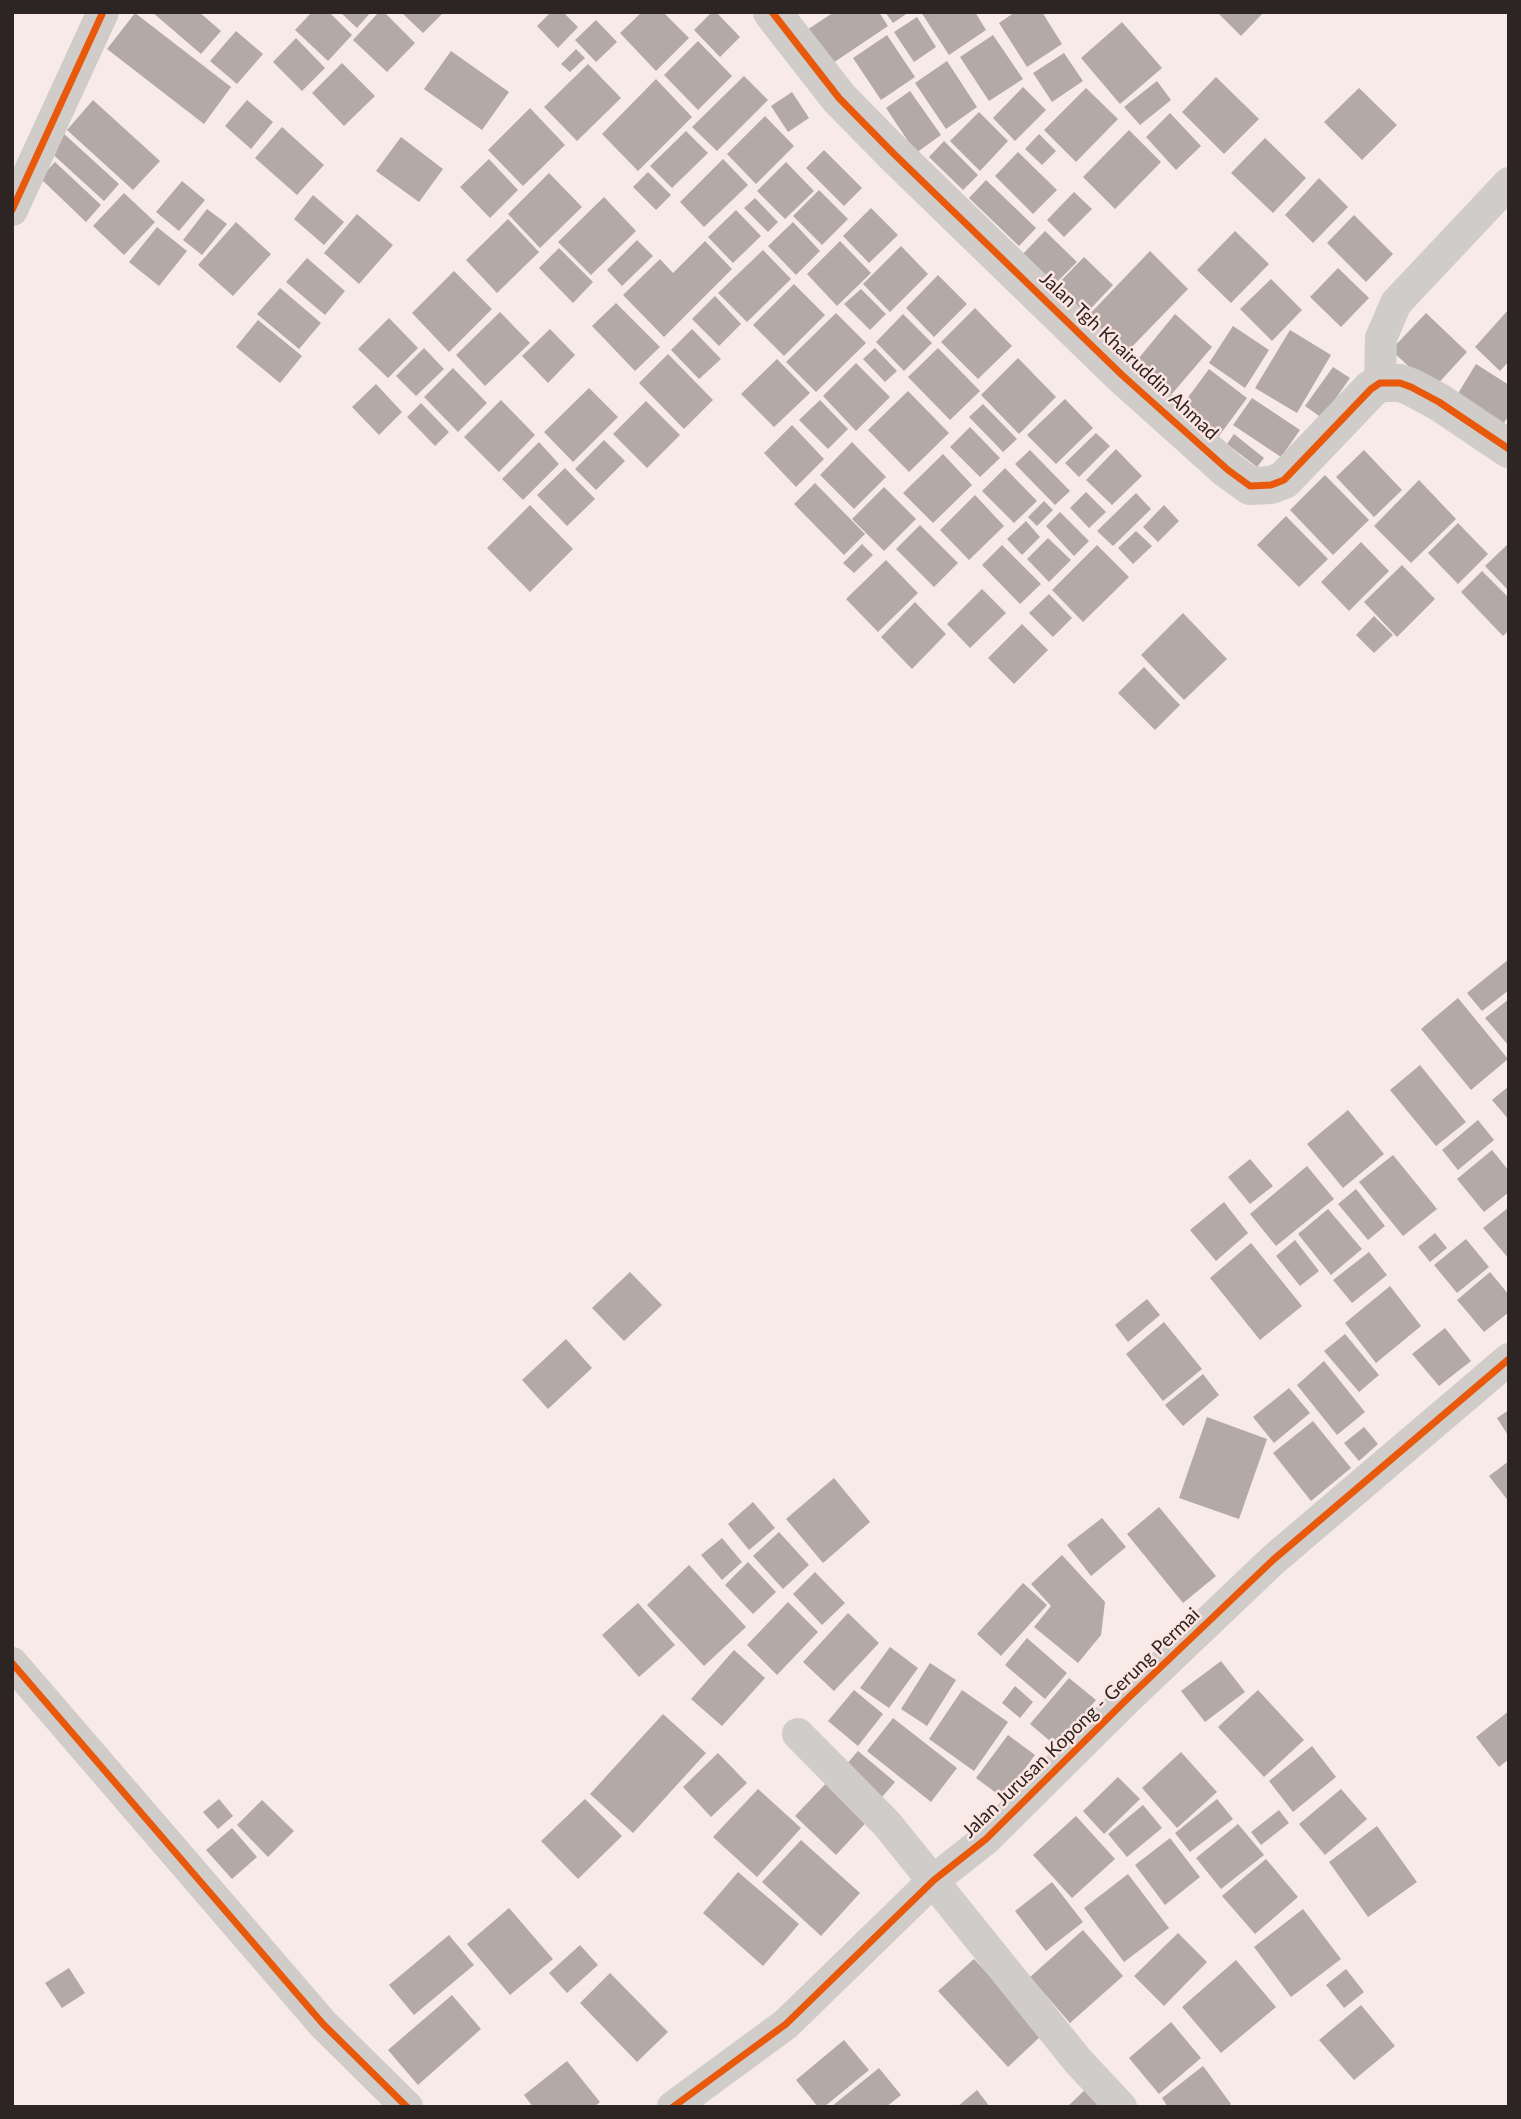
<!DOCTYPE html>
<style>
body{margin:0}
#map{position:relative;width:1521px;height:2119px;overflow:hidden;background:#f7eae7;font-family:Lato,sans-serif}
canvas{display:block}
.frame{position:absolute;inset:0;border:14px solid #2d2523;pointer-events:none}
</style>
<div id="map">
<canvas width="1521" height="2119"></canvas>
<div class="frame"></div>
</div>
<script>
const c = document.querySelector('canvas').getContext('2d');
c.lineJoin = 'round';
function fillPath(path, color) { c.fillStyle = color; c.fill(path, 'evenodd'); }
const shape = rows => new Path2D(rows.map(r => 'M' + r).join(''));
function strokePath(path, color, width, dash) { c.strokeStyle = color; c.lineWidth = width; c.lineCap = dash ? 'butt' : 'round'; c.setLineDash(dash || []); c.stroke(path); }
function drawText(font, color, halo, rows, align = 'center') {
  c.font = font + ' Lato,sans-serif'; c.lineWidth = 5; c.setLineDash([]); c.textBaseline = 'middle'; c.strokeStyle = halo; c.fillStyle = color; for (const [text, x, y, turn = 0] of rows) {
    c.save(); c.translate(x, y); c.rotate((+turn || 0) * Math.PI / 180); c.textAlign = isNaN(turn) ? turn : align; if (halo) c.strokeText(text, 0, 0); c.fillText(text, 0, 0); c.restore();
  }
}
const building = shape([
 [152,12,199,12,221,31,201,54],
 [312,12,329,12,352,35,328,61,295,30],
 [340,12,371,12,357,28],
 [379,12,384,12,415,43,387,72,353,40],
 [401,12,444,12,423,33],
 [551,12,563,12,578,27,558,48,537,26],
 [642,12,663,12,689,38,656,71,620,33],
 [712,12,716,12,740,37,720,57,694,30],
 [834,12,879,12,888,26,824,69,801,34],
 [885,12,909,12,893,23],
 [921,12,975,12,986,30,949,55],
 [1015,12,1042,12,1062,44,1027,67,999,23],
 [1217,12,1264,12,1241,36],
 [135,13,231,87,204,124,107,49],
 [917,17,936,47,914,62,894,32],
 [596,20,617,42,596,62,575,40],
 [1122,22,1162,68,1120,104,1081,58],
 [236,31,263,54,237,84,210,61],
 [887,35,915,77,881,100,853,58],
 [993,35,1023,79,989,101,960,57],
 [296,38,325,68,302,91,273,62],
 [698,41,732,76,698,110,664,75],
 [576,49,585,58,570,72,561,64],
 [451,51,509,92,482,130,424,89],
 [1064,53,1083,81,1052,102,1033,73],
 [947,61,977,107,946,129,915,83],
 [342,63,375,96,344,126,312,93],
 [588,64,621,98,577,141,544,107],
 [744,76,768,100,717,151,692,127],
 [1216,77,1259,119,1224,154,1182,112],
 [656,79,692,117,638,171,602,134],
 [1157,81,1171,100,1140,125,1124,107],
 [1023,87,1046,110,1015,141,993,118],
 [1086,88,1118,119,1076,162,1044,130],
 [1359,88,1397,125,1362,160,1324,122],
 [910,91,941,135,916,153,886,108],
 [792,92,809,118,788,132,771,106],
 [93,100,160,161,133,190,67,130],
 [247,100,273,122,251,149,225,126],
 [530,108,565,145,523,186,488,150],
 [979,112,1008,141,980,171,950,141],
 [1170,113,1201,146,1176,170,1146,137],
 [765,116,794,146,756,184,727,154],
 [282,127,324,165,297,195,255,158],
 [1129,130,1161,162,1115,209,1083,177],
 [686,131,708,153,672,188,650,166],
 [62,132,119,184,104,201,47,149],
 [1039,134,1056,151,1042,165,1025,149],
 [401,137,443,169,419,202,376,171],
 [1265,138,1306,178,1273,213,1231,173],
 [944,141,978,175,963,190,929,157],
 [824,150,862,188,844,206,806,168],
 [1018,152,1057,190,1033,214,995,176],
 [489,159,518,190,490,218,460,187],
 [723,159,748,185,704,227,680,202],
 [55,162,101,205,86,222,40,178],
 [786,162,814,191,785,219,757,191],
 [648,172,671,195,656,210,633,187],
 [549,173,582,207,540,248,508,214],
 [1319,178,1348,207,1313,243,1285,215],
 [986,180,1036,228,1019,246,969,198],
 [182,181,205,200,179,231,156,212],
 [819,190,848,219,822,245,793,216],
 [1074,192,1092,209,1064,237,1047,220],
 [124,193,155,222,124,255,93,226],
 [313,195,344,222,324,245,294,219],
 [604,197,636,231,591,275,558,242],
 [755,198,778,222,768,232,744,208],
 [871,208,898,235,869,263,843,236],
 [207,209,227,224,202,255,183,240],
 [736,210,761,236,733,263,708,237],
 [357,214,393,245,359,284,324,253],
 [1354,215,1393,254,1366,282,1327,243],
 [508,219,539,252,497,293,466,260],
 [236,222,271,254,233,296,198,265],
 [793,222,820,251,796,275,768,246],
 [157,227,187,251,159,286,129,262],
 [1045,231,1077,262,1048,291,1017,260],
 [1235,231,1269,264,1231,303,1197,270],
 [637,240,653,256,622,286,607,270],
 [705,241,732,269,664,337,623,295,660,259,673,273],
 [840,241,871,273,837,306,807,274],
 [901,246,928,274,890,312,863,284],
 [559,248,593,282,573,303,539,268],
 [763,250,791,279,747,322,718,293],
 [1150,251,1188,289,1124,355,1086,318],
 [1084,257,1113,285,1078,322,1049,293],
 [307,258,345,291,325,315,286,282],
 [1338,268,1369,298,1341,327,1310,297],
 [454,271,492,309,449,352,412,313],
 [938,275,967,304,934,337,906,308],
 [1271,279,1302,310,1272,341,1240,309],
 [794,284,825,315,784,356,753,325],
 [280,288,321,323,299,349,257,314],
 [861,289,886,314,870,330,844,304],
 [715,296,741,324,719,346,692,319],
 [616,303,660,347,635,371,592,326],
 [975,308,1012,346,978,379,941,342],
 [1509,309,1509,361,1500,371,1475,347],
 [500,312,530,343,485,386,456,355],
 [836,313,866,343,816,392,786,362],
 [1426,313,1467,352,1433,389,1391,350],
 [903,314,932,343,904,371,876,342],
 [1175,314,1212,347,1171,395,1134,364],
 [389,318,418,348,388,378,358,349],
 [258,320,302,356,280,383,236,347],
 [1233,326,1269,350,1245,388,1209,363],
 [550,329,575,355,548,383,522,356],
 [692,329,721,359,699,379,671,350],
 [1290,330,1331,355,1297,413,1255,388],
 [424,348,444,369,416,396,396,376],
 [875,348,897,371,885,382,863,359],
 [938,348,980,391,950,420,908,377],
 [668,354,713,400,684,429,639,383],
 [1018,358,1056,397,1019,434,981,395],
 [777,359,810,393,774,427,741,394],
 [856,363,890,397,856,431,823,396],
 [1476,364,1509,385,1509,415,1500,429,1454,400],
 [1333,367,1350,378,1322,418,1305,406],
 [453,368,487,403,458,432,424,397],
 [1209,369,1247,398,1216,440,1178,411],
 [376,384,402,412,379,435,352,407],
 [589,388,618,417,573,462,544,432],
 [908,391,949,433,909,472,868,430],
 [1252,398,1300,430,1281,457,1233,425],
 [1065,399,1093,428,1056,464,1027,435],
 [501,400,535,435,499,472,464,437],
 [820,400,848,429,828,449,799,420],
 [646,401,680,435,647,468,613,434],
 [421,403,449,432,435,446,407,417],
 [983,404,1017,439,1003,452,969,417],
 [792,425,824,459,796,487,764,453],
 [970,427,1000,458,980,477,950,447],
 [1096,433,1110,446,1079,477,1065,463],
 [1234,434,1264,458,1257,467,1227,444],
 [604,440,625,461,596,490,575,469],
 [539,442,559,464,523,500,502,479],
 [852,442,886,477,854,509,820,475],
 [1116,449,1142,476,1112,505,1086,480],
 [1030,450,1070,491,1055,505,1015,464],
 [1364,450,1402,490,1374,517,1336,477],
 [943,454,972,485,933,523,903,493],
 [565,468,595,499,567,526,537,495],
 [1005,468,1037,501,1014,523,982,491],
 [1325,475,1369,520,1333,555,1290,510],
 [1419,480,1456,519,1411,563,1374,526],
 [815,483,865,534,844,555,794,504],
 [884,487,916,519,884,551,852,519],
 [1086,492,1106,512,1089,528,1070,508],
 [1136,493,1151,509,1113,546,1097,531],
 [975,495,1004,526,969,560,940,530],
 [1044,501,1053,510,1037,526,1028,517],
 [530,505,573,549,530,592,487,548],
 [1164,505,1179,521,1158,542,1143,527],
 [1060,512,1089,541,1074,556,1046,526],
 [1286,516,1328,559,1299,587,1257,545],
 [1026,521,1040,537,1022,555,1007,539],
 [1458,523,1488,554,1458,584,1428,553],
 [920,525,958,563,934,587,896,549],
 [1136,531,1152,546,1133,564,1118,548],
 [1048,538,1071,560,1049,582,1027,559],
 [1361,542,1389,571,1349,611,1321,582],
 [1509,543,1509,591,1485,566],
 [862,544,873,555,854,573,843,563],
 [1002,545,1041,584,1020,604,982,565],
 [1097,545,1129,577,1083,622,1052,590],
 [886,560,918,593,878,632,846,599],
 [1402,565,1435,599,1397,637,1364,602],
 [1482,571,1509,598,1509,630,1503,636,1461,592],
 [982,589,1006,613,970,648,947,624],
 [1049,594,1072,618,1053,637,1029,613],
 [915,602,946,634,912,669,881,637],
 [1183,613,1227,659,1184,700,1141,655],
 [1374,616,1393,635,1374,653,1356,635],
 [1022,624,1048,650,1014,684,988,658],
 [1144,667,1180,705,1155,730,1118,693],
 [1509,959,1509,990,1482,1011,1467,993],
 [1458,998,1508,1059,1471,1090,1421,1029],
 [1509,999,1509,1046,1485,1018],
 [1420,1065,1466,1122,1436,1146,1390,1090],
 [1509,1086,1509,1120,1492,1100],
 [1348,1110,1384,1154,1343,1188,1307,1144],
 [1478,1120,1494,1140,1458,1170,1442,1150],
 [1492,1150,1509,1171,1509,1192,1484,1212,1457,1179],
 [1393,1155,1437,1209,1403,1236,1359,1182],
 [1250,1159,1273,1186,1250,1204,1228,1177],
 [1307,1166,1334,1199,1276,1246,1250,1214],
 [1356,1189,1385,1226,1368,1240,1338,1204],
 [1224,1202,1248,1233,1216,1261,1190,1230],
 [1509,1207,1509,1259,1483,1228],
 [1328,1209,1362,1249,1331,1275,1298,1234],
 [1435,1233,1447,1248,1430,1262,1418,1247],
 [1466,1239,1489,1267,1457,1293,1434,1265],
 [1295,1240,1319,1271,1300,1286,1276,1256],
 [1251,1243,1302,1306,1260,1340,1210,1278],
 [1369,1252,1387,1275,1352,1303,1333,1280],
 [630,1272,662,1305,624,1341,592,1308],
 [1490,1272,1509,1295,1509,1312,1484,1332,1457,1300],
 [1390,1286,1421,1326,1376,1363,1345,1323],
 [1147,1299,1160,1315,1128,1342,1115,1325],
 [1164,1322,1202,1369,1163,1401,1126,1354],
 [1445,1328,1471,1361,1439,1386,1412,1354],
 [1345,1334,1379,1375,1359,1392,1324,1351],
 [566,1339,592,1368,548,1409,522,1380],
 [1324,1361,1365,1412,1337,1435,1297,1385],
 [1203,1374,1219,1395,1183,1426,1165,1405],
 [1289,1388,1310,1413,1274,1443,1253,1417],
 [1509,1410,1509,1437,1497,1418],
 [1207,1417,1267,1439,1239,1519,1179,1498],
 [1313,1421,1351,1468,1311,1501,1273,1453],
 [1364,1427,1378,1444,1359,1461,1344,1443],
 [1509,1461,1509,1502,1489,1476],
 [834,1478,870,1522,823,1563,786,1519],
 [753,1502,775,1528,749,1550,728,1524],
 [1159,1507,1216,1576,1183,1603,1127,1534],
 [1102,1518,1126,1547,1091,1576,1067,1545],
 [779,1532,809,1565,783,1589,753,1556],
 [722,1538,742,1562,722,1580,701,1555],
 [1062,1555,1105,1602,1101,1635,1078,1663,1034,1627,1051,1606,1031,1584],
 [748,1562,776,1592,753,1614,725,1585],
 [689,1565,746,1627,704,1666,647,1605],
 [815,1572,845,1603,822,1625,793,1594],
 [1023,1583,1047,1605,1001,1656,977,1634],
 [788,1602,818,1632,777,1675,747,1645],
 [638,1603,675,1645,639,1677,602,1635],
 [848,1613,879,1643,834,1691,803,1662],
 [1027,1638,1067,1673,1045,1699,1005,1665],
 [890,1647,918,1668,889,1708,860,1688],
 [734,1650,765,1678,722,1726,691,1699],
 [1221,1661,1245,1692,1205,1722,1181,1691],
 [930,1663,956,1680,927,1726,901,1709],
 [1069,1678,1096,1700,1057,1747,1030,1724],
 [1015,1686,1033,1702,1020,1718,1002,1703],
 [854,1690,883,1714,858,1746,828,1721],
 [962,1690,1008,1722,974,1771,929,1739],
 [1258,1690,1304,1740,1264,1777,1218,1727],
 [1509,1711,1509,1759,1499,1767,1476,1737],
 [663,1714,706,1753,633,1833,590,1794],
 [893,1718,957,1768,931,1802,867,1751],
 [1008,1735,1035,1755,1003,1798,976,1778],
 [1312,1746,1336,1777,1293,1812,1269,1781],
 [858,1751,895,1782,882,1797,845,1766],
 [1181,1752,1217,1792,1177,1828,1142,1788],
 [718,1753,747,1783,711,1817,683,1787],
 [833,1776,873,1815,836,1855,795,1816],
 [1118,1777,1140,1799,1104,1834,1083,1811],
 [758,1789,801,1828,757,1877,713,1837],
 [1341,1789,1367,1819,1325,1855,1299,1824],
 [219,1799,233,1816,218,1829,203,1812],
 [585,1799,622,1836,578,1879,541,1841],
 [1217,1799,1233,1819,1190,1852,1175,1833],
 [262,1800,294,1831,268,1857,237,1825],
 [1143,1805,1162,1828,1127,1857,1108,1834],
 [1279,1810,1289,1823,1261,1845,1251,1832],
 [1076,1816,1115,1859,1072,1898,1033,1855],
 [1238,1824,1264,1855,1221,1889,1196,1858],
 [1377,1826,1417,1882,1368,1917,1329,1862],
 [232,1828,257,1857,232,1879,206,1850],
 [1170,1838,1200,1877,1165,1905,1135,1865],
 [801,1840,860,1893,821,1936,762,1882],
 [1266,1859,1298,1897,1255,1934,1222,1896],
 [738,1872,799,1924,763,1966,703,1913],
 [1128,1874,1169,1928,1124,1962,1084,1908],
 [1052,1882,1083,1922,1046,1951,1015,1911],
 [509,1908,553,1959,510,1995,467,1944],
 [1303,1909,1341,1959,1291,1997,1254,1947],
 [1083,1930,1123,1976,1070,2023,1030,1977],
 [1178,1933,1207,1962,1164,2006,1134,1976],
 [449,1935,474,1965,414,2015,389,1985],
 [580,1945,598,1965,567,1993,549,1973],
 [974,1959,1043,2034,1008,2067,938,1991],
 [1236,1960,1276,2007,1221,2053,1182,2007],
 [69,1968,85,1993,62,2008,45,1983],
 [1346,1969,1364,1992,1344,2008,1326,1985],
 [610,1973,668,2032,637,2062,580,2003],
 [452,1995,481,2029,418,2085,388,2050],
 [1361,2005,1395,2046,1354,2080,1319,2040],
 [1171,2022,1201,2058,1159,2094,1129,2058],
 [844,2040,869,2070,824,2107,818,2107,796,2080],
 [567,2061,600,2102,594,2107,533,2107,524,2095],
 [1203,2066,1231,2104,1227,2107,1168,2107,1162,2098],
 [879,2068,901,2095,886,2107,831,2107],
 [1088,2087,1106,2107,1067,2107],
 [977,2090,990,2107,957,2107]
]);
const street = shape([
 [12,210,103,12],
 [1380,383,1381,338,1396,303,1509,183],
 [12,1663,323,2024,407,2107],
 [798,1734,887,1824,1078,2061,1121,2107],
 [673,2107,786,2024,934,1880,986,1839,1124,1702,1273,1560,1509,1359]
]);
const secondary = shape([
 [772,12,839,98,893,153,1122,375,1228,470,1250,486,1271,485,1284,480,1371,389,1380,383,1400,383,1411,387,1439,402,1509,449]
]);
const cycleway = shape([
 [772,12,839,98,893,153,1122,375,1228,470,1250,486,1271,485,1284,480,1371,389,1380,383,1400,383,1411,387,1439,402,1509,449],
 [12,210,103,12],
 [12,1663,323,2024,407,2107],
 [673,2107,786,2024,934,1880,986,1839,1124,1702,1273,1560,1509,1359]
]);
const streetNames = [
 ["Jalan Tgh Khairuddin Ahmad",1129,356,43],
 ["Jalan Jurusan Kopong - Gerung Permai",1081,1723,-44]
];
fillPath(building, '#b3a9a7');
strokePath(street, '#cfccca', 32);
strokePath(secondary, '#cfccca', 38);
strokePath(cycleway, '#e8590c', 7);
drawText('19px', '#2d2523', '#fde6e1', streetNames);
</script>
